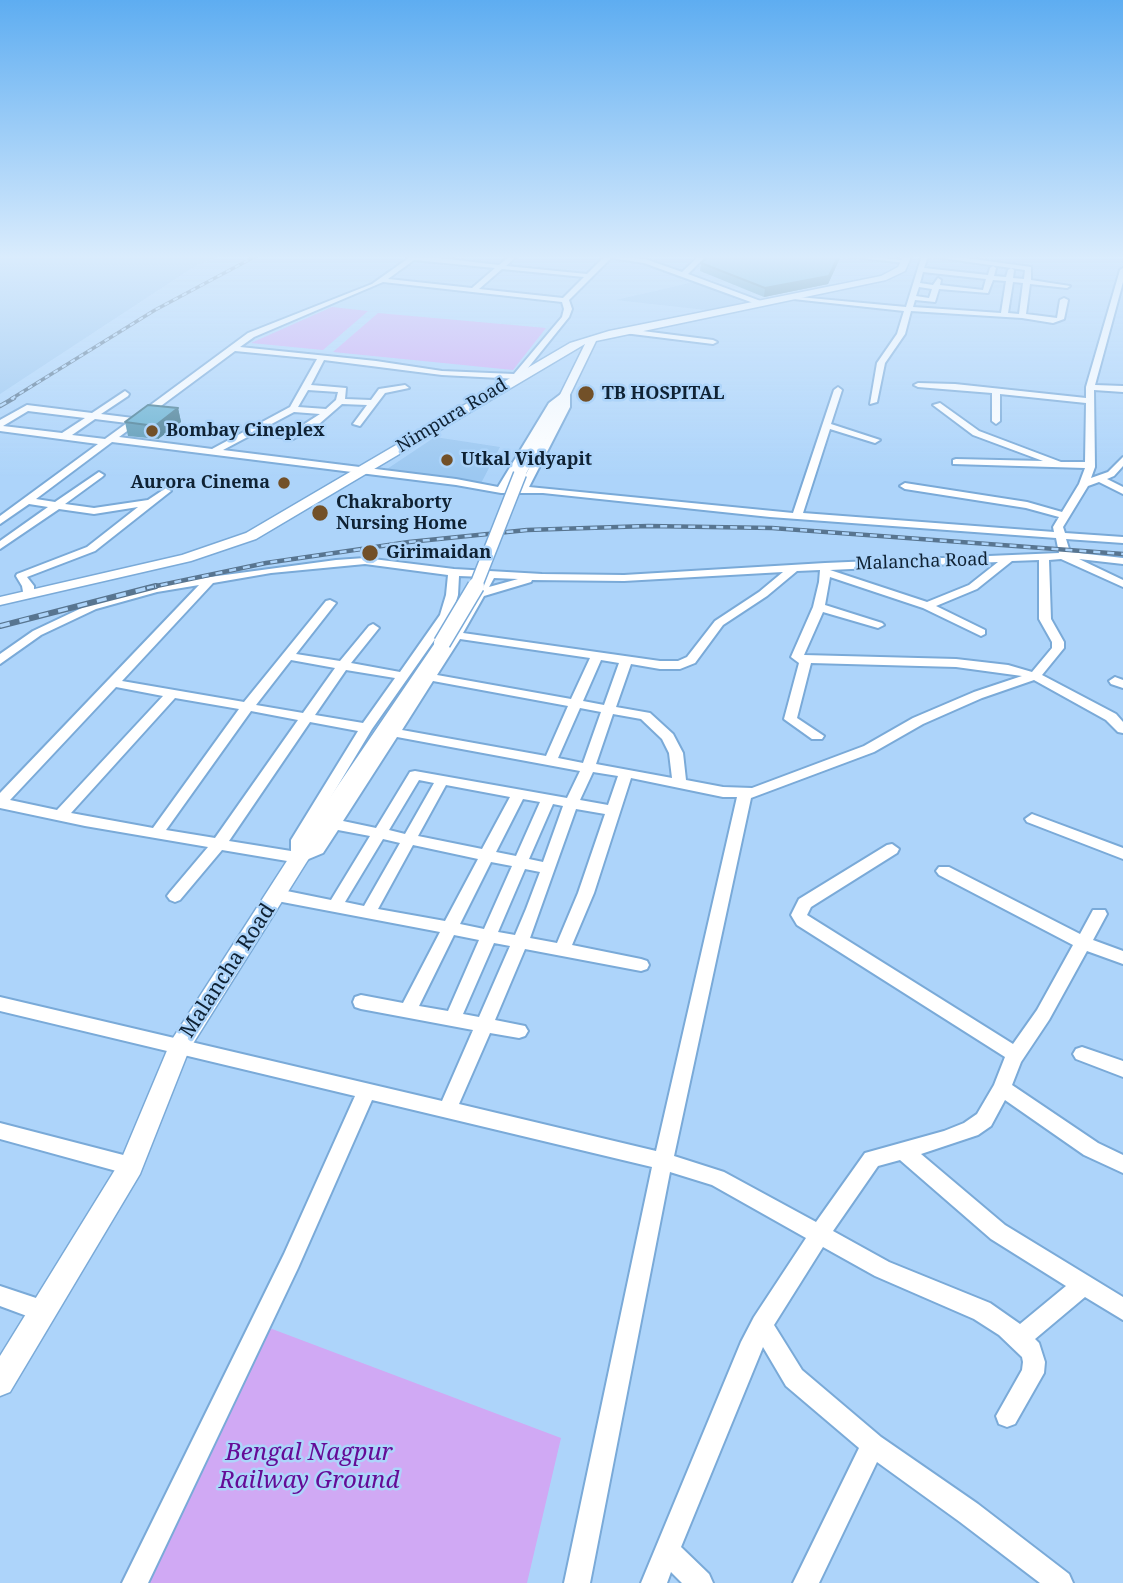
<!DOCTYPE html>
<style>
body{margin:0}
canvas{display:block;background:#add4fa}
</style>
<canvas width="1123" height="1583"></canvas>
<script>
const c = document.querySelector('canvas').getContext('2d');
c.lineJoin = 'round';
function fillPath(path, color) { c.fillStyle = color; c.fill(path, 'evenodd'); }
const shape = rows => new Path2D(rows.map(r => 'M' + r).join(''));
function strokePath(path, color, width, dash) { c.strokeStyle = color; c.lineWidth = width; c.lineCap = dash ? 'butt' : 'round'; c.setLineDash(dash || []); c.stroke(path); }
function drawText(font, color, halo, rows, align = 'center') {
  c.font = font + ' "Noto Serif",serif'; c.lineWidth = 5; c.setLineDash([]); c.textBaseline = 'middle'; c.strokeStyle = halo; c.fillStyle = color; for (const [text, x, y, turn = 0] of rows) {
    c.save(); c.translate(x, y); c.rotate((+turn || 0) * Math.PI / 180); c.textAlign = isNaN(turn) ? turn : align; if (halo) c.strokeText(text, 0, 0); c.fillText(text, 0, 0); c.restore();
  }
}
const built = shape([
 [0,255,222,255,195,266,0,394],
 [694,282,748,304,715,311,616,300],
 [435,437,500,447,478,489,381,473]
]);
const green = shape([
 [332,307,368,311,323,350,251,343],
 [378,313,546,328,513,370,333,352],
 [251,1321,561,1438,527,1583,120,1583]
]);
const minor = shape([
 [413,255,499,265,511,255,518,255,506,266,587,274,604,257,602,255,645,259,682,272,700,255,707,255,688,274,766,303,759,305,644,263,611,258,569,300,572,309,569,317,519,379,442,375,324,360,311,385,346,388,345,399,371,400,379,389,405,385,409,388,385,393,360,426,353,424,367,405,342,404,319,424,293,439,255,433,223,450,456,479,498,487,549,403,566,390,570,393,570,407,529,487,793,513,834,390,838,387,842,390,831,424,880,440,875,443,830,429,803,513,1054,532,1053,527,1059,517,1026,508,905,489,900,486,905,483,1027,502,1062,512,1079,484,1085,468,953,464,953,460,956,459,1043,461,973,435,933,405,940,403,979,431,1061,462,1085,462,1086,403,1000,394,1000,421,996,424,992,421,992,393,918,387,914,385,918,383,955,384,1086,398,1086,387,1120,270,1123,268,1123,282,1095,385,1123,386,1123,392,1094,390,1095,467,1091,478,1108,472,1123,457,1123,466,1114,476,1107,479,1123,487,1123,494,1099,482,1088,486,1063,527,1065,533,1123,537,1123,543,1066,539,1070,552,1123,558,1123,564,1079,559,1123,580,1123,587,1061,559,1049,560,1051,619,1064,642,1064,648,1042,675,1116,714,1123,722,1123,733,1118,732,1106,720,1034,680,982,698,923,724,874,752,751,798,674,1156,724,1172,816,1222,865,1153,944,1131,964,1123,977,1114,994,1085,1005,1057,797,925,791,915,799,899,887,845,892,844,899,849,897,853,811,907,807,915,1013,1044,1037,1010,1073,945,939,875,936,871,939,867,949,867,1080,934,1093,910,1105,910,1107,914,1093,940,1123,951,1123,964,1087,951,1049,1020,1021,1062,1012,1085,1098,1143,1123,1155,1123,1173,1084,1155,1005,1100,991,1126,978,1135,921,1154,1005,1225,1123,1297,1123,1320,1085,1297,1035,1339,1039,1343,1045,1362,1044,1373,1015,1424,1007,1427,999,1424,996,1416,1022,1370,1023,1362,1022,1357,999,1335,974,1319,875,1276,823,1247,774,1325,802,1370,881,1437,978,1504,1069,1574,1073,1583,1040,1583,960,1522,877,1462,819,1583,793,1583,859,1448,786,1386,763,1347,681,1547,709,1574,713,1583,682,1583,671,1572,667,1583,641,1583,741,1342,754,1317,806,1238,712,1185,670,1172,590,1583,564,1583,652,1167,372,1100,298,1268,148,1583,122,1583,284,1254,355,1096,0,1011,0,997,442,1101,473,1030,361,1009,355,1007,353,1002,355,997,361,995,403,1003,440,932,277,901,272,899,269,895,272,891,277,889,331,900,370,836,338,830,323,853,299,863,222,850,180,900,175,902,170,900,167,896,170,892,208,847,85,826,0,808,0,793,199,585,157,592,96,609,41,635,0,664,0,654,33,631,88,605,114,597,157,586,210,577,336,560,365,558,454,569,542,574,624,575,825,563,1059,553,1056,538,770,517,543,493,501,493,456,485,112,442,36,499,55,502,99,472,104,475,102,477,65,504,94,508,148,500,166,488,171,491,95,551,27,577,34,586,34,595,28,598,24,597,22,586,16,576,17,574,87,547,138,507,94,514,59,509,0,549,0,541,48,507,29,504,0,524,0,516,98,444,0,431,0,420,27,405,92,413,125,391,129,394,128,396,101,414,133,418,248,333,372,284,413,255],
 [414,260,495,268,472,288,388,279,414,260],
 [502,269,584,277,563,298,479,289,502,269],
 [383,282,562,302,564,309,562,317,514,374,442,371,376,361,240,347,254,337,383,282],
 [235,351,317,359,290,407,212,449,119,437,235,351],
 [308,390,338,392,336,400,326,409,298,407,308,390],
 [562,401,562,407,519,487,508,487,555,407,562,401],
 [28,411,85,418,62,433,3,426,28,411],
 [294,412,320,414,289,434,262,429,294,412],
 [95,419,127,423,105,439,72,435,95,419],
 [1039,560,1039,619,1052,642,1052,648,1032,672,1008,665,956,659,804,655,823,612,878,628,884,625,882,623,825,605,830,577,923,608,981,636,985,634,985,630,936,606,977,589,1012,561,1039,560],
 [998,562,969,585,927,602,830,570,998,562],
 [365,564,448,575,446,595,440,615,400,672,351,663,379,628,373,624,369,626,340,661,296,654,336,603,330,600,326,601,244,702,122,681,213,583,271,573,365,564],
 [820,570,819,582,813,607,791,657,799,663,784,719,812,739,822,739,824,736,797,718,811,663,956,667,1022,676,974,692,913,718,864,746,752,788,723,787,686,780,683,753,673,734,650,713,616,707,631,664,660,669,680,669,695,663,723,625,767,596,797,571,820,570],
 [783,572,759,592,715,621,687,657,678,661,660,661,463,633,484,596,531,582,532,580,624,581,783,572],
 [459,576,484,577,446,642,313,845,306,849,305,840,372,729,452,615,458,595,459,576],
 [494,578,518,579,489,587,494,578],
 [460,639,590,658,571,699,437,675,460,639],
 [291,660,335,668,303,713,256,705,291,660],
 [601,660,619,663,604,705,583,701,601,660],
 [346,670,395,678,363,723,315,715,346,670],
 [433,681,568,706,546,756,402,730,433,681],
 [116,687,163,696,57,810,10,800,116,687],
 [175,698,239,709,153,828,71,813,175,698],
 [580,708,601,712,583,763,558,758,580,708],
 [251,711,298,720,215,838,166,830,251,711],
 [613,714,641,719,662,739,669,753,672,778,596,764,613,714],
 [310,722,358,731,291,840,291,851,229,841,310,722],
 [397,737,580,771,567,798,415,771,410,772,376,828,343,821,397,737],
 [593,772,618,776,608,805,580,800,593,772],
 [631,778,723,797,737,797,656,1151,459,1104,490,1033,519,1038,525,1036,528,1031,525,1026,495,1020,525,949,641,971,647,969,649,965,647,961,641,959,572,945,594,893,631,778],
 [419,780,434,783,405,834,389,830,419,780],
 [446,785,510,797,482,849,418,836,446,785],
 [523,799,540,802,516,856,496,852,523,799],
 [553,804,563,806,543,862,529,859,553,804],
 [576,809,605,814,578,893,557,943,530,938,576,809],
 [383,839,400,843,364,906,345,902,383,839],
 [413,845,478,859,445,921,378,909,413,845],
 [491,862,512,866,484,929,460,924,491,862],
 [525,869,540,872,526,909,515,935,498,932,525,869],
 [454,935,479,940,448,1011,419,1006,454,935],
 [494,943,510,946,479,1017,463,1014,494,943],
 [900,1160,991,1239,1066,1286,1020,1324,990,1303,889,1262,833,1231,878,1166,900,1160],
 [833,255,857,255,909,261,906,263,833,255],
 [922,255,944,255,1031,267,1031,280,1070,286,1067,288,1030,284,1026,314,1057,318,1060,300,1064,298,1068,300,1064,319,1053,323,1022,318,911,311,905,334,885,363,877,402,870,404,877,363,897,334,904,311,784,298,788,296,906,307,922,255],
 [928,256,1025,270,1024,279,1013,278,1014,270,1011,268,1008,270,1006,277,994,276,996,268,993,266,990,268,988,275,924,268,928,256],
 [923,272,986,279,983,290,940,285,941,280,938,278,933,285,920,283,923,272],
 [993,280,1006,281,1001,313,913,307,915,300,935,302,939,289,988,293,993,280],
 [1013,282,1023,283,1019,314,1008,313,1013,282],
 [919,287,932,289,929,298,916,296,919,287],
 [627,329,713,340,717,342,713,344,624,333,624,329,627,329],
 [1115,677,1123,680,1123,688,1111,684,1109,681,1115,677],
 [1032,814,1123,848,1123,859,1027,822,1025,819,1032,814],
 [1082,1047,1123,1061,1123,1077,1076,1059,1073,1054,1076,1049,1082,1047],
 [0,1123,131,1157,138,1160,141,1166,138,1172,131,1175,0,1139,0,1123],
 [0,1286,51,1303,54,1311,51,1319,43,1322,0,1306,0,1286]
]);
const major = shape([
 [904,255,912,255,905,271,886,280,596,341,565,405,524,477,514,474,555,405,585,344,256,539,191,561,0,605,0,597,182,555,246,533,570,343,609,331,881,276,898,267,904,255],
 [442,639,449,643,306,863,189,1050,140,1174,10,1392,0,1396,0,1356,121,1160,171,1041,292,853,437,640,442,639]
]);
const railFar2 = shape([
 [11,399,155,310,258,255]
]);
const railFar1 = shape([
 [0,406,14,398],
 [147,588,266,563,409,542,527,530,648,526,772,528,1123,554]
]);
const rail = shape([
 [0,626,156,586]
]);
const majorBridgeFar1 = shape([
 [475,588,520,474]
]);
const majorBridge = shape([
 [442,643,476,586]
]);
const wall = shape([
 [840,258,828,284,764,297,700,271,701,263],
 [178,408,181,422,158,439,128,436,125,422]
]);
const shadedWall = shape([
 [839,255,840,255,840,258,828,284,764,297,765,288],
 [178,408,181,422,158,439,155,426]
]);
const building = shape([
 [709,255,839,255,829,276,765,288,701,263,709,255],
 [148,405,178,408,155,426,125,422,148,405]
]);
const markers = [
 [586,394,9,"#725028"],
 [152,431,7,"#725028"],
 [447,460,7,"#725028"],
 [284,483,7,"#725028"],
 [320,513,9,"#725028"],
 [370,553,9,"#725028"]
];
const farPoinames = [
 ["TB HOSPITAL",602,394],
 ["Bombay Cineplex",166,431],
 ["Utkal Vidyapit",461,460],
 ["Aurora Cinema",270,483,"right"],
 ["Chakraborty",336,503],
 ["Nursing Home",336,524],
 ["Girimaidan",386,553]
];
const farStreetnames = [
 ["Nimpura Road",452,416,-31],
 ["Malancha Road",922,562,-2]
];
const streetNames = [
 ["Malancha Road",228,971,-57]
];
const nearParknames = [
 ["Bengal Nagpur",309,1453],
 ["Railway Ground",309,1481]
];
fillPath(built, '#9cc8f1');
fillPath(green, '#d0a9f4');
strokePath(minor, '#7aaad8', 4);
strokePath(major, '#7aaad8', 3);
fillPath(minor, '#fff');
fillPath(major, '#fff');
strokePath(railFar2, '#587590', 3.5);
strokePath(railFar1, '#587590', 4.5);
strokePath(rail, '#587590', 6);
strokePath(railFar2, '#add4fa', 2, [5]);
strokePath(railFar1, '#add4fa', 2.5, [7]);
strokePath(rail, '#add4fa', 3.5, [10]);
strokePath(majorBridgeFar1, '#7aaad8', 15, []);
strokePath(majorBridge, '#7aaad8', 19, []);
strokePath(majorBridgeFar1, '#fff', 12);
strokePath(majorBridge, '#fff', 16);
fillPath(wall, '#5b99b4');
fillPath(shadedWall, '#4a7d92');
fillPath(building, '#6ab2d1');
strokePath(building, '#4a7d92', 2);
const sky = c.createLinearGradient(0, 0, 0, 476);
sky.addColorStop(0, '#5eadf1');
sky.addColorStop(0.54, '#daecfd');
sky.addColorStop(1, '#daecfd00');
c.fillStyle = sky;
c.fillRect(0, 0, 1123, 476);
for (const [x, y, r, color] of markers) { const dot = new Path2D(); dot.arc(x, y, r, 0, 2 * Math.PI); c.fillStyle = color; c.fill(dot); strokePath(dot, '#add4fa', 2.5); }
drawText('bold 18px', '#0f2234', '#add4fa', farPoinames, 'left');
drawText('18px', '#0f2234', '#add4fa', farStreetnames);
drawText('21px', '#0f2234', '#add4fa', streetNames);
drawText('italic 24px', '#650b96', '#add4fa', nearParknames);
</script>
